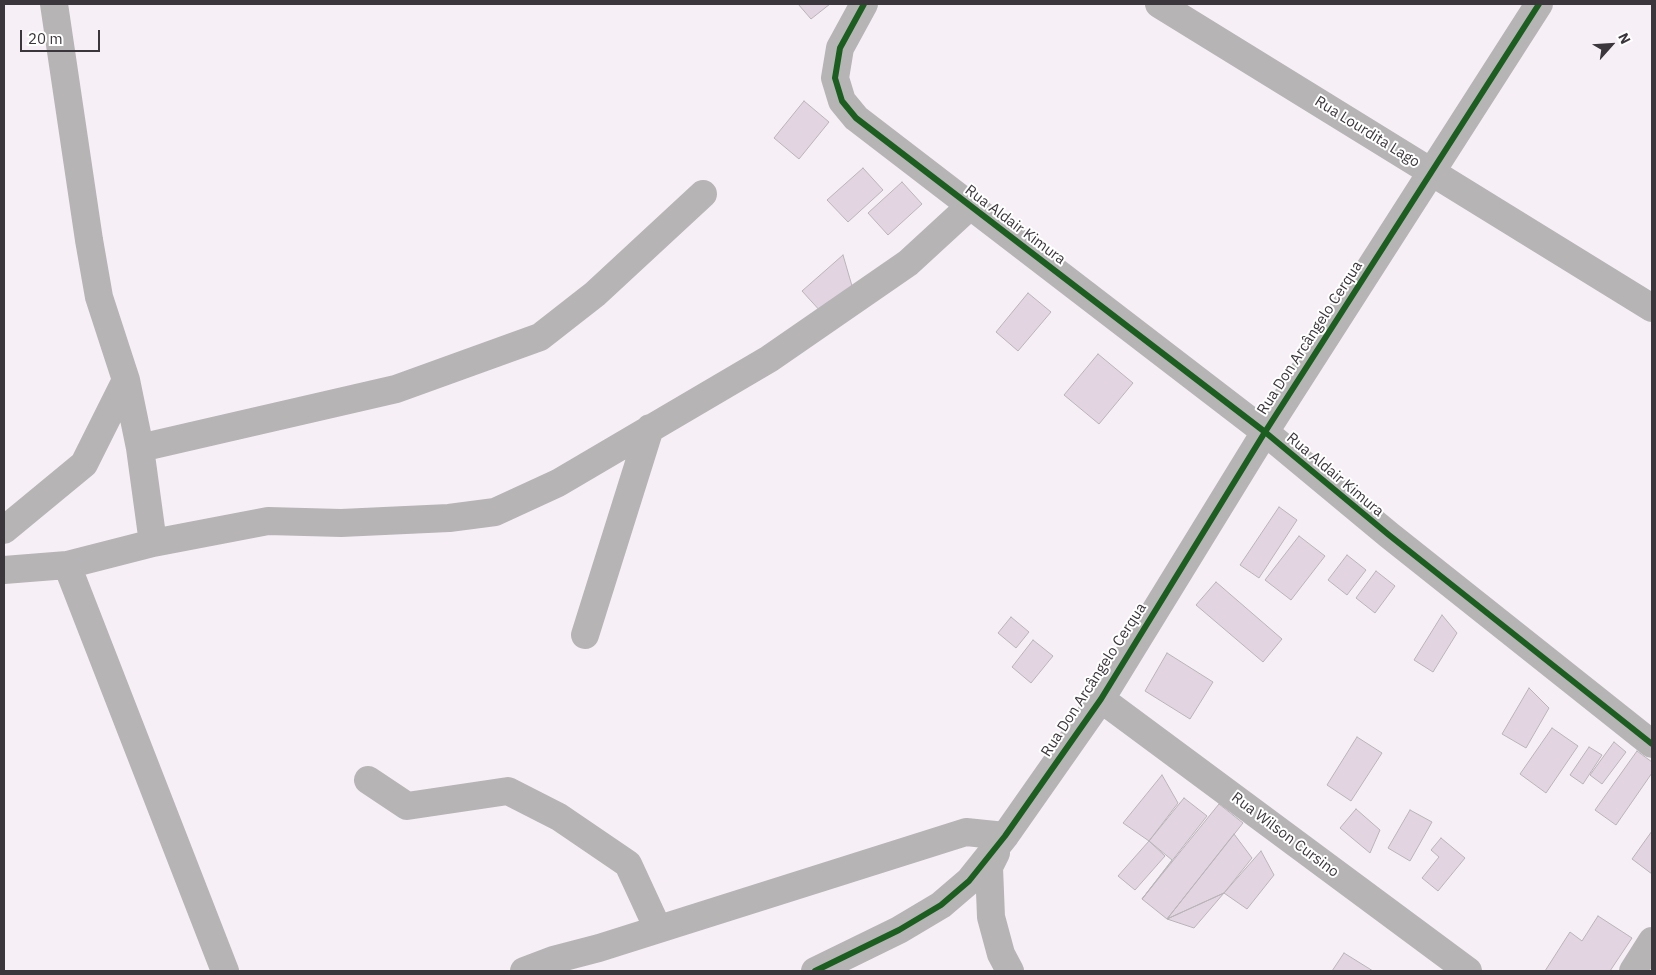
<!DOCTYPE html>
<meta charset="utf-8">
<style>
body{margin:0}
#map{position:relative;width:1656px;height:975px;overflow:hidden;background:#f6f0f6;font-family:"IBM Plex Sans",sans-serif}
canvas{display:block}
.frame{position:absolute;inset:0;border:5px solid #3b363b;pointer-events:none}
.north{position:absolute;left:1586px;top:20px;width:50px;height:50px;-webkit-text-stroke:4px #fff;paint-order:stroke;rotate:64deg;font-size:14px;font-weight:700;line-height:20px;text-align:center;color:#3b363b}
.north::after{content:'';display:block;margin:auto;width:18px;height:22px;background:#3b363b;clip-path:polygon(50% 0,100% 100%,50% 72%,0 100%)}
.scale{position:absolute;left:20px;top:30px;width:80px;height:22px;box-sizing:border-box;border:2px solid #3b363b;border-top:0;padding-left:6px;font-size:15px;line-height:18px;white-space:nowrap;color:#3b363b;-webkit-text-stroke:4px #fff;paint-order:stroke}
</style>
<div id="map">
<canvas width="1656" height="975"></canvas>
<div class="frame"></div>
<div class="north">N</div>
<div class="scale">20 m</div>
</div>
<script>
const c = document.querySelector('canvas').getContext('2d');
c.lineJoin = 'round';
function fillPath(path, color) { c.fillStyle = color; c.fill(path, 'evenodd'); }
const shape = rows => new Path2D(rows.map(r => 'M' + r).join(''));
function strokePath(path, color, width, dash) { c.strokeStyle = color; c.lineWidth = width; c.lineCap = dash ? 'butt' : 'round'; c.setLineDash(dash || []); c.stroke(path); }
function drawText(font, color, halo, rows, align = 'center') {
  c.font = font + ' "IBM Plex Sans",sans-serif'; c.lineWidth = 4; c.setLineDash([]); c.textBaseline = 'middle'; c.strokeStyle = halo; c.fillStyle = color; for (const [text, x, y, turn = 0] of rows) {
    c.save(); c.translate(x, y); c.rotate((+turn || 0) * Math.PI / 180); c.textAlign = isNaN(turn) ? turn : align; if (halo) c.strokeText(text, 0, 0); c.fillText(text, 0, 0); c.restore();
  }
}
const building = shape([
 [798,4,830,4,811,19,798,4],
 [804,101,829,122,799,159,774,138,804,101],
 [863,168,883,190,848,222,827,200,863,168],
 [902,182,922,204,888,235,868,213,902,182],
 [843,255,852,286,822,313,802,291,843,255],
 [1028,293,1051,312,1018,351,996,332,1028,293],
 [1098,354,1133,383,1099,424,1064,395,1098,354],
 [1279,507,1297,520,1259,578,1240,565,1279,507],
 [1299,536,1325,556,1291,600,1265,580,1299,536],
 [1347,555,1366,570,1347,595,1328,580,1347,555],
 [1376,571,1395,586,1375,613,1356,598,1376,571],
 [1216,582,1282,639,1263,662,1196,605,1216,582],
 [1442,615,1457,633,1433,672,1414,660,1442,615],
 [1011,617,1029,632,1016,648,998,633,1011,617],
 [1033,640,1053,656,1031,683,1012,667,1033,640],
 [1167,653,1213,682,1190,719,1145,691,1167,653],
 [1529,688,1549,708,1526,748,1502,734,1529,688],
 [1552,728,1578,746,1546,793,1520,774,1552,728],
 [1357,737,1382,753,1351,801,1327,785,1357,737],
 [1614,742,1626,752,1602,784,1590,775,1614,742],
 [1589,747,1602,755,1583,784,1570,775,1589,747],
 [1637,751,1652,762,1652,773,1616,825,1595,810,1637,751],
 [1162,775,1178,803,1149,841,1123,823,1162,775],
 [1184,798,1207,816,1142,899,1172,860,1149,841,1184,798],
 [1219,804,1243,823,1167,919,1142,899,1219,804],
 [1356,809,1380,830,1370,853,1340,828,1356,809],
 [1410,810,1432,822,1410,861,1388,848,1410,810],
 [1652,831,1652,874,1632,859,1652,831],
 [1234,834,1252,858,1224,893,1167,919,1234,834],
 [1441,838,1465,858,1438,891,1422,878,1439,857,1431,850,1441,838],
 [1149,841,1165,856,1135,890,1118,876,1149,841],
 [1261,851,1274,875,1247,909,1224,893,1261,851],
 [1224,893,1194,928,1167,919,1224,893],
 [1598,916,1632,938,1610,971,1545,971,1570,932,1582,941,1598,916],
 [1344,953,1373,971,1332,971,1344,953]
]);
const minor = shape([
 [54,4,89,240,99,297,126,380,140,448,153,543],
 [864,4,840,48,835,78,842,101,856,118,1265,432,1389,535,1652,744],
 [1159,4,1652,308],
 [140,448,396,389,540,337,595,294,703,194],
 [4,530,84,464,126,380],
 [67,565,225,971],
 [4,570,67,565,153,543,268,521,341,523,449,518,495,512,558,483,769,359,908,263,970,206],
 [585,635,650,428],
 [1101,699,1468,971],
 [368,780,407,806,508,791,559,817,628,864,658,929],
 [996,853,989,867,991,917,1001,954,1010,971],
 [524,971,553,960,599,948,966,832,1005,836],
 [815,971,899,930,941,905,969,881,1005,836,1101,699,1265,432,1539,4],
 [1633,971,1652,941]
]);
const cycleway = shape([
 [864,4,840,48,835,78,842,101,856,118,1265,432,1389,535,1652,744],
 [815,971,899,930,941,905,969,881,1005,836,1101,699,1265,432,1539,4]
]);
const streetNames = [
 ["Rua Lourdita Lago",1367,132,32],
 ["Rua Aldair Kimura",1015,225,37],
 ["Rua Don Arcângelo Cerqua",1310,338,-57],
 ["Rua Aldair Kimura",1335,475,40],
 ["Rua Don Arcângelo Cerqua",1094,680,-57],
 ["Rua Wilson Cursino",1285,835,37]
];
fillPath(building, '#e2d5e1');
strokePath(building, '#b8b4b8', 1);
strokePath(minor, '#b6b4b5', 28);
strokePath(cycleway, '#1b5e20', 6);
drawText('15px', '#3b363b', '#fff', streetNames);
</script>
